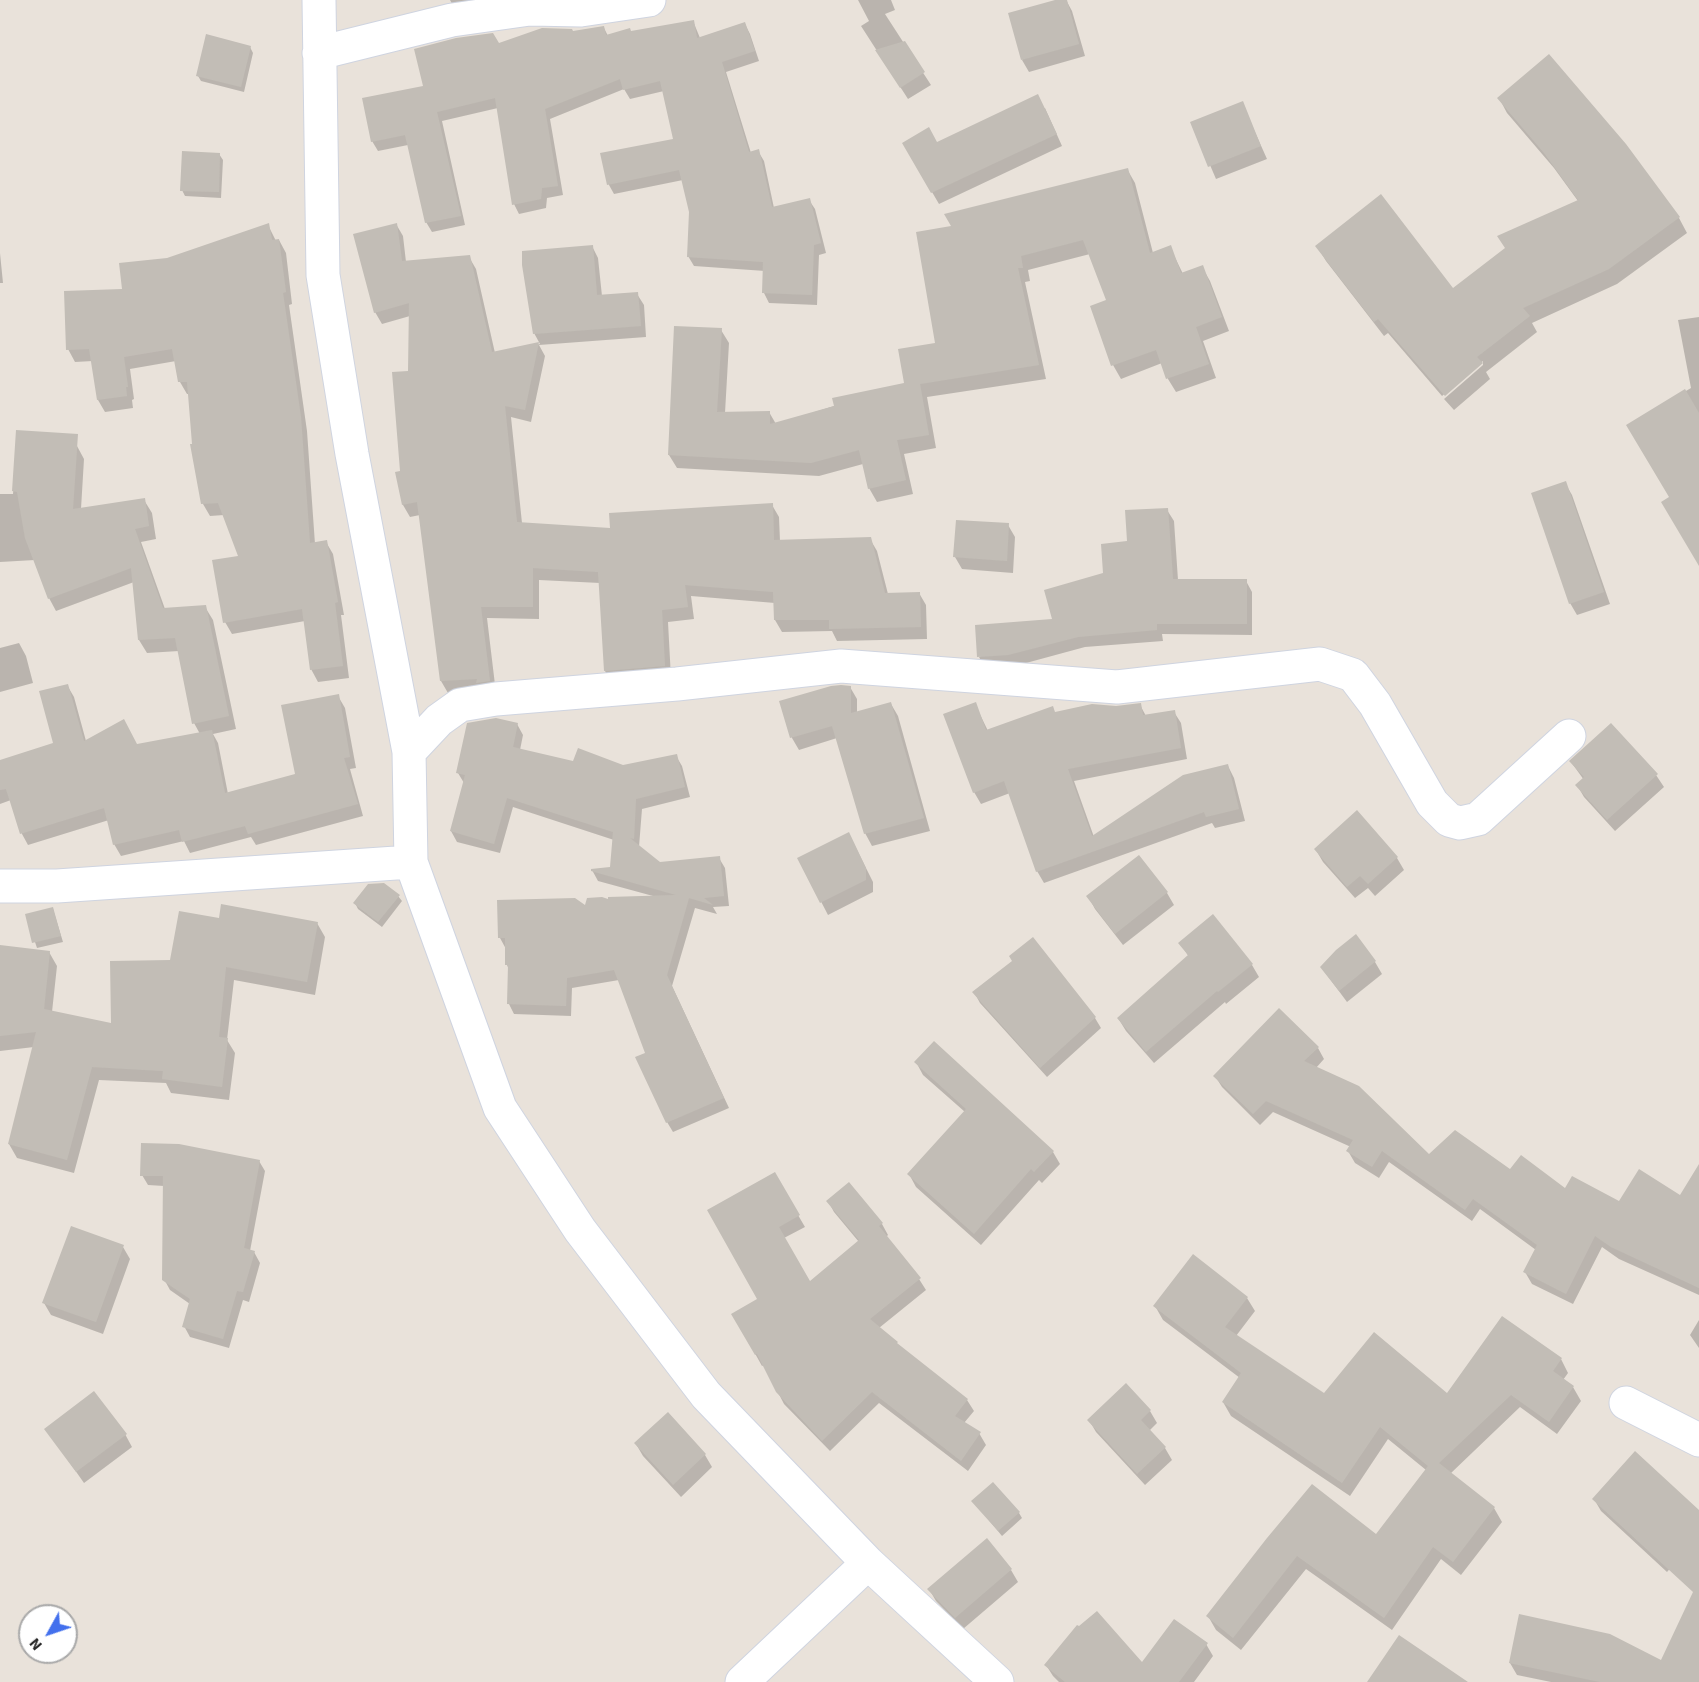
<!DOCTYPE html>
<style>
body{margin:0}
#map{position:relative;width:1699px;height:1682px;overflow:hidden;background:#e9e2da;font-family:"Source Sans 3",sans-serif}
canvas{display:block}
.north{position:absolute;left:18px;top:1604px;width:60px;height:60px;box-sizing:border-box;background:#fff;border:2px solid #a9a9a9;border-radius:50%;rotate:230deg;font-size:16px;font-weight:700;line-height:24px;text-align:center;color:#282828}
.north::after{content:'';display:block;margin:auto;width:21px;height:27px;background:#4370ed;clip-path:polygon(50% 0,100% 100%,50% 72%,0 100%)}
</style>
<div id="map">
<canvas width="1699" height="1682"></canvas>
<div class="north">N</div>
</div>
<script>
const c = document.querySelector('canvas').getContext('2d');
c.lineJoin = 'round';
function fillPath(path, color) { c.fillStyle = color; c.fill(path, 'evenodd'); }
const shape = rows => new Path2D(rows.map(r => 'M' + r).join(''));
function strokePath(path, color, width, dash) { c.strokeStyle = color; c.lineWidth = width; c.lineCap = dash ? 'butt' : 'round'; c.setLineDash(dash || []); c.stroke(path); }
const shadow = shape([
 [450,0,496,0,457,13],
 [858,0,891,0,895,10,885,14,931,85,908,99,861,26,869,21],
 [1061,0,1066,0,1072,11,1085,56,1029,72,1022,60],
 [693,21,700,38,745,24,750,34,759,61,726,72,751,153,758,151,764,161,774,208,809,200,815,209,826,253,819,255,817,305,769,303,764,293,765,271,694,266,688,256,691,211,683,180,614,194,609,185,602,154,674,140,664,91,630,99,624,89,550,119,563,195,547,198,546,208,519,214,514,204,498,108,442,121,465,225,432,232,426,222,408,145,378,151,372,141,425,87,497,46,604,28,608,36],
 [250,47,253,53,244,92,201,81,198,76],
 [1499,98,1679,218,1687,233,1617,284,1532,323,1537,332,1486,372,1490,379,1454,410,1444,399,1483,365,1483,361,1442,396,1388,333,1384,336,1326,261,1317,246,1453,290,1578,201,1554,168,1507,113],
 [1242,103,1267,159,1216,179,1192,123],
 [1045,108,1062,146,939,204,904,144,937,144],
 [219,154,223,160,221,198,185,196,182,190],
 [1127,169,1135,183,1153,253,1170,247,1183,274,1202,267,1210,281,1229,331,1203,341,1216,378,1176,392,1168,379,1162,363,1121,379,1113,365,1108,301,1090,254,1028,270,1030,281,1025,282,1046,379,927,397,936,448,904,454,913,494,877,502,869,488,863,464,819,476,677,468,669,455,721,330,729,343,725,413,769,412,776,424,905,384,937,345,953,228],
 [396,224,403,236,406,262,469,257,476,269,495,353,540,344,534,333,592,246,598,258,602,296,637,294,644,305,646,337,539,345,545,356,531,422,511,417,522,523,612,529,772,505,779,517,780,541,870,539,877,551,888,594,919,593,926,605,927,639,837,641,832,631,782,632,775,620,775,603,691,596,694,619,668,622,671,678,612,683,605,671,600,583,539,580,539,619,487,618,496,693,482,691,448,693,441,681,420,515,410,517,403,505,401,472,409,372,410,316,382,324,375,312],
 [268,225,276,241,279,240,286,253,292,304,289,305,307,431,315,544,326,542,333,554,344,615,341,615,349,678,318,682,311,669,305,621,232,634,225,622,240,557,224,515,210,516,203,504,193,445,190,394,187,394,180,382,176,361,130,369,134,399,132,400,133,408,105,412,98,400,93,361,75,362,68,349,124,291,168,260],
 [0,253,3,283,0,283],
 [1699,317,1699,546,1628,425,1691,388,1678,320],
 [77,446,84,459,81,509,144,500,152,513,156,539,141,542,165,609,205,607,213,620,236,729,213,734,218,743,228,794,296,775,338,696,345,708,356,768,350,769,363,816,256,845,251,837,190,853,184,841,121,856,114,844,109,820,28,845,22,834,11,800,0,804,0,761,55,744,67,685,74,697,86,741,137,746,200,734,194,723,179,651,147,653,139,640,134,582,56,611,49,598,35,560,0,562,0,494,13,494,16,451],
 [1565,483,1572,495,1610,604,1577,615,1570,603],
 [1167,510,1174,521,1178,580,1246,581,1252,592,1252,635,1162,634,1163,641,1085,647,1015,666,985,668,979,657,1054,620,1105,574,1128,543],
 [1008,525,1015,537,1013,573,962,569,955,557],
 [19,643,26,656,33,683,0,692,0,648],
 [850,687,857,699,857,713,891,704,898,716,930,831,872,846,865,833,837,738,799,750,792,738,781,702],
 [975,704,988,731,1055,713,1140,705,1146,716,1174,712,1181,723,1187,759,1074,781,1094,837,1228,766,1234,778,1245,821,1215,828,1212,823,1044,883,1037,871,1010,793,981,804,974,792],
 [517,724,523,735,520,750,574,763,623,767,676,756,682,766,690,797,642,809,639,847,659,864,719,858,725,868,729,906,713,907,717,914,695,908,672,986,729,1108,673,1132,667,1122,647,1053,619,980,572,988,571,1016,514,1014,509,1004,509,970,507,965,506,949,500,938,585,908,609,901,653,896,598,881,592,870,612,868,614,840,513,807,500,853,457,842,451,831,464,783,458,773],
 [1571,762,1656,775,1664,787,1615,831,1584,797,1577,785,1584,780],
 [855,846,873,882,873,892,828,915,799,859],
 [1316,850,1397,858,1404,870,1375,896,1368,888,1355,898,1323,862],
 [1139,857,1167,893,1174,905,1123,945,1095,909,1088,896],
 [398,896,402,901,382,927,358,909,355,903],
 [53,909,63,942,37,948,26,915],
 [220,920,317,923,325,937,315,995,234,980,227,1040,235,1053,229,1100,171,1093,166,1083,99,1080,74,1173,17,1158,9,1144,34,1047,0,1051,0,946,49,952,57,966,52,1012,112,1025,171,962],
 [1180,943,1252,965,1259,977,1226,1004,1225,1002,1154,1063,1126,1031,1118,1018,1189,957],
 [1375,962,1382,974,1347,1002,1321,967],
 [974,992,1095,1018,1101,1028,1047,1077,980,1003],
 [1318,1048,1324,1059,1316,1068,1429,1156,1511,1171,1566,1191,1620,1203,1680,1197,1699,1182,1699,1295,1619,1259,1602,1247,1573,1304,1532,1284,1525,1272,1536,1250,1480,1209,1472,1221,1389,1162,1379,1178,1355,1163,1348,1151,1351,1147,1273,1112,1260,1125,1222,1087,1215,1076],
 [916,1062,1053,1152,1060,1164,1042,1183,1039,1180,981,1245,916,1187,909,1174,965,1112,923,1075],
 [259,1161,265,1171,250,1251,254,1252,260,1263,249,1302,243,1300,229,1348,190,1337,184,1326,190,1304,170,1290,164,1279,164,1186,148,1185,142,1175],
 [774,1174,805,1227,784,1238,809,1284,859,1242,834,1212,828,1201,882,1224,888,1235,886,1237,919,1279,926,1290,879,1328,899,1347,967,1400,974,1411,964,1423,979,1433,986,1445,968,1471,879,1403,830,1451,784,1404,764,1365,762,1366,733,1314,759,1299],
 [123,1247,130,1259,103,1334,51,1315,44,1303],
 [1247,1298,1255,1311,1236,1336,1325,1395,1447,1395,1561,1359,1568,1373,1563,1380,1573,1387,1581,1401,1557,1434,1520,1407,1450,1474,1494,1508,1502,1522,1461,1575,1441,1559,1392,1630,1306,1569,1241,1650,1216,1630,1208,1616,1268,1539,1376,1536,1426,1470,1388,1439,1350,1496,1231,1416,1223,1402,1240,1378,1163,1320,1155,1306],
 [1699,1320,1699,1348,1690,1335],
 [1150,1411,1157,1423,1149,1431,1165,1448,1172,1460,1145,1485,1096,1432,1089,1420],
 [668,1414,705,1455,712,1467,681,1497,643,1456,636,1444],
 [46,1429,125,1434,132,1447,84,1483],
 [1594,1499,1689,1547,1667,1572,1601,1511],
 [973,1501,1019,1513,1022,1518,1002,1536],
 [1011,1570,1018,1582,963,1629,936,1601,929,1589],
 [1699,1583,1699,1682,1551,1682,1517,1675,1510,1663,1661,1662],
 [1206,1644,1213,1656,1194,1682,1059,1682,1053,1676,1046,1665,1142,1665]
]);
const building = shape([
 [1055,0,1067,0,1079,44,1021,60,1008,13],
 [694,20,697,38,745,22,755,51,722,62,749,152,759,149,772,207,810,198,821,243,814,245,812,295,762,293,763,262,687,257,689,212,679,170,607,185,600,153,673,139,660,81,623,90,620,79,545,109,558,186,542,188,541,199,512,205,495,98,437,112,461,216,425,223,405,135,371,142,362,98,423,86,414,49,456,38,493,33,499,43,542,28,572,29,573,31,604,26,606,35,630,28,631,31],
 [206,34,251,46,241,87,196,76],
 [905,41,925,72,900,88,875,50],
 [1549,54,1626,144,1680,217,1609,269,1523,308,1530,316,1477,357,1483,363,1445,396,1378,319,1374,322,1315,246,1381,194,1453,288,1505,248,1497,236,1578,200,1544,153,1497,98],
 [1038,94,1057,134,931,193,902,143,929,127,937,142],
 [1243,101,1261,146,1208,167,1190,122],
 [182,151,220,153,219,192,180,191],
 [1128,168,1150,253,1171,245,1181,273,1203,265,1222,317,1196,327,1209,364,1166,379,1156,350,1111,366,1090,306,1106,300,1083,240,1021,256,1023,268,1018,268,1039,365,920,384,929,435,897,440,906,480,868,489,859,450,811,463,668,455,674,326,722,328,717,412,770,411,770,424,834,406,832,398,904,383,898,349,935,343,916,232,951,226,944,214],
 [269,223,272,240,279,239,286,292,283,293,301,417,310,543,327,540,338,602,335,603,343,666,310,670,302,609,223,623,212,560,238,556,218,503,201,504,190,444,192,444,187,382,178,382,172,349,124,357,128,387,126,387,127,396,97,400,89,349,66,350,64,291,122,289,119,263,167,258],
 [397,223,402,261,470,255,492,352,539,342,525,410,505,406,517,522,610,528,609,513,773,503,774,540,871,537,885,593,920,592,921,627,829,629,829,620,774,620,773,592,685,585,688,607,662,610,665,666,604,671,598,572,533,568,533,607,481,607,490,681,476,683,477,679,440,681,417,502,402,505,395,472,400,471,392,372,408,371,409,303,374,313,353,234],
 [593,245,597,295,638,292,641,326,533,334,522,265,522,251],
 [1685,389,1699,413,1699,566,1661,502,1669,497,1626,425],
 [16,430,78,434,73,509,145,498,149,526,135,529,163,608,206,605,229,716,192,724,175,638,138,640,131,568,48,599,25,538,17,492,12,491],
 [1566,481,1604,592,1569,604,1531,493],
 [1168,508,1173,579,1247,579,1247,624,1157,624,1157,630,1078,637,1008,655,977,657,975,625,1052,619,1044,590,1103,573,1101,544,1127,541,1125,510],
 [956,520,1009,523,1007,561,953,557],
 [68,684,84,741,124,719,137,744,212,730,225,793,295,774,281,705,339,694,350,757,344,758,358,804,248,834,245,826,182,842,179,830,113,845,104,808,20,834,6,789,0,790,0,760,53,743,39,691],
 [841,685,851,686,851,713,891,702,924,818,864,834,832,726,790,738,779,701,831,686],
 [976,702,986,730,1053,706,1055,712,1092,704,1116,706,1141,703,1143,715,1175,710,1181,748,1068,769,1092,836,1183,775,1228,764,1239,809,1206,817,1204,812,1036,872,1004,781,973,793,943,714],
 [496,718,518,723,513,747,573,761,578,748,623,765,677,754,685,787,636,799,634,839,630,838,660,862,720,856,724,896,704,898,713,905,689,898,667,975,724,1098,666,1123,635,1057,645,1053,614,970,567,978,566,1006,507,1004,508,965,505,965,505,938,498,938,497,900,575,898,585,905,587,898,602,897,608,899,608,897,676,895,591,871,591,869,610,867,613,832,507,798,494,844,450,831,465,775,456,773,467,723],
 [1611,723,1658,774,1607,820,1575,785,1584,777,1569,761],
 [1357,810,1398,857,1368,884,1360,876,1347,887,1314,849],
 [849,832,866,868,866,880,820,903,797,858],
 [1139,855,1168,892,1115,934,1086,896],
 [384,883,400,895,378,922,353,903,368,884],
 [221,904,318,922,307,982,226,967,219,1037,228,1038,222,1087,162,1079,163,1071,92,1067,67,1160,8,1144,36,1032,0,1036,0,945,50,951,44,1009,111,1023,110,961,170,960,179,911,219,918],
 [53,907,61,936,32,943,25,914],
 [1213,914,1253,964,1218,992,1217,991,1146,1052,1117,1018,1188,955,1178,943],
 [1356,934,1376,961,1339,991,1320,967,1336,950],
 [1033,937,1096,1017,1040,1068,972,992,1012,961,1009,956],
 [1279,1008,1319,1047,1304,1061,1359,1086,1429,1154,1455,1130,1510,1169,1521,1155,1565,1188,1572,1176,1619,1201,1639,1169,1680,1195,1699,1164,1699,1288,1611,1247,1595,1236,1566,1294,1523,1272,1537,1245,1473,1199,1465,1210,1382,1151,1372,1167,1346,1151,1353,1140,1266,1101,1253,1114,1213,1076],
 [934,1041,1054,1151,1034,1172,1031,1169,974,1234,907,1174,966,1109,914,1062],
 [141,1143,179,1144,260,1160,244,1248,255,1251,243,1292,237,1291,223,1339,182,1327,190,1299,162,1280,163,1176,140,1176],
 [775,1172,800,1215,779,1227,810,1281,859,1240,826,1201,849,1182,883,1223,879,1226,921,1278,870,1319,898,1342,897,1343,968,1399,955,1416,981,1432,961,1461,872,1392,822,1441,776,1392,757,1354,755,1355,731,1314,757,1299,707,1210],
 [71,1226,124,1245,96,1322,42,1303],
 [1193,1254,1248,1297,1225,1327,1324,1393,1374,1332,1447,1393,1502,1316,1562,1358,1553,1371,1574,1386,1549,1422,1511,1395,1439,1463,1495,1507,1453,1562,1433,1547,1384,1618,1297,1556,1233,1638,1206,1616,1267,1538,1312,1484,1376,1534,1428,1466,1380,1427,1342,1483,1222,1402,1241,1373,1153,1306],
 [1126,1383,1151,1410,1141,1420,1166,1447,1137,1474,1087,1420],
 [94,1391,127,1434,76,1472,44,1429],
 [668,1412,706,1454,673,1485,634,1443],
 [1635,1451,1699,1510,1699,1682,1600,1682,1509,1663,1519,1614,1610,1634,1661,1660,1693,1592,1592,1499],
 [993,1482,1020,1512,998,1531,971,1501],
 [987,1538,1012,1569,955,1618,927,1589],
 [1097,1611,1142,1662,1174,1619,1208,1643,1179,1682,1065,1682,1044,1665,1077,1625,1079,1626],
 [1399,1635,1468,1682,1367,1682]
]);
const minor = shape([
 [319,0,323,275,352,454,409,752,411,862,500,1108,580,1230,706,1395,868,1563,997,1682],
 [319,53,452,20,530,9,581,10,649,0],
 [409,752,439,720,460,705,496,699,677,684,841,666,1117,687,1320,664,1353,675,1375,704,1432,803,1449,820,1460,823,1478,819,1569,736],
 [0,886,57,886,411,862],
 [1626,1403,1699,1440],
 [742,1682,868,1563]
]);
fillPath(shadow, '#0003');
fillPath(building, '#c2bdb6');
strokePath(minor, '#cfd4e0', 35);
strokePath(minor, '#fff', 33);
</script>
